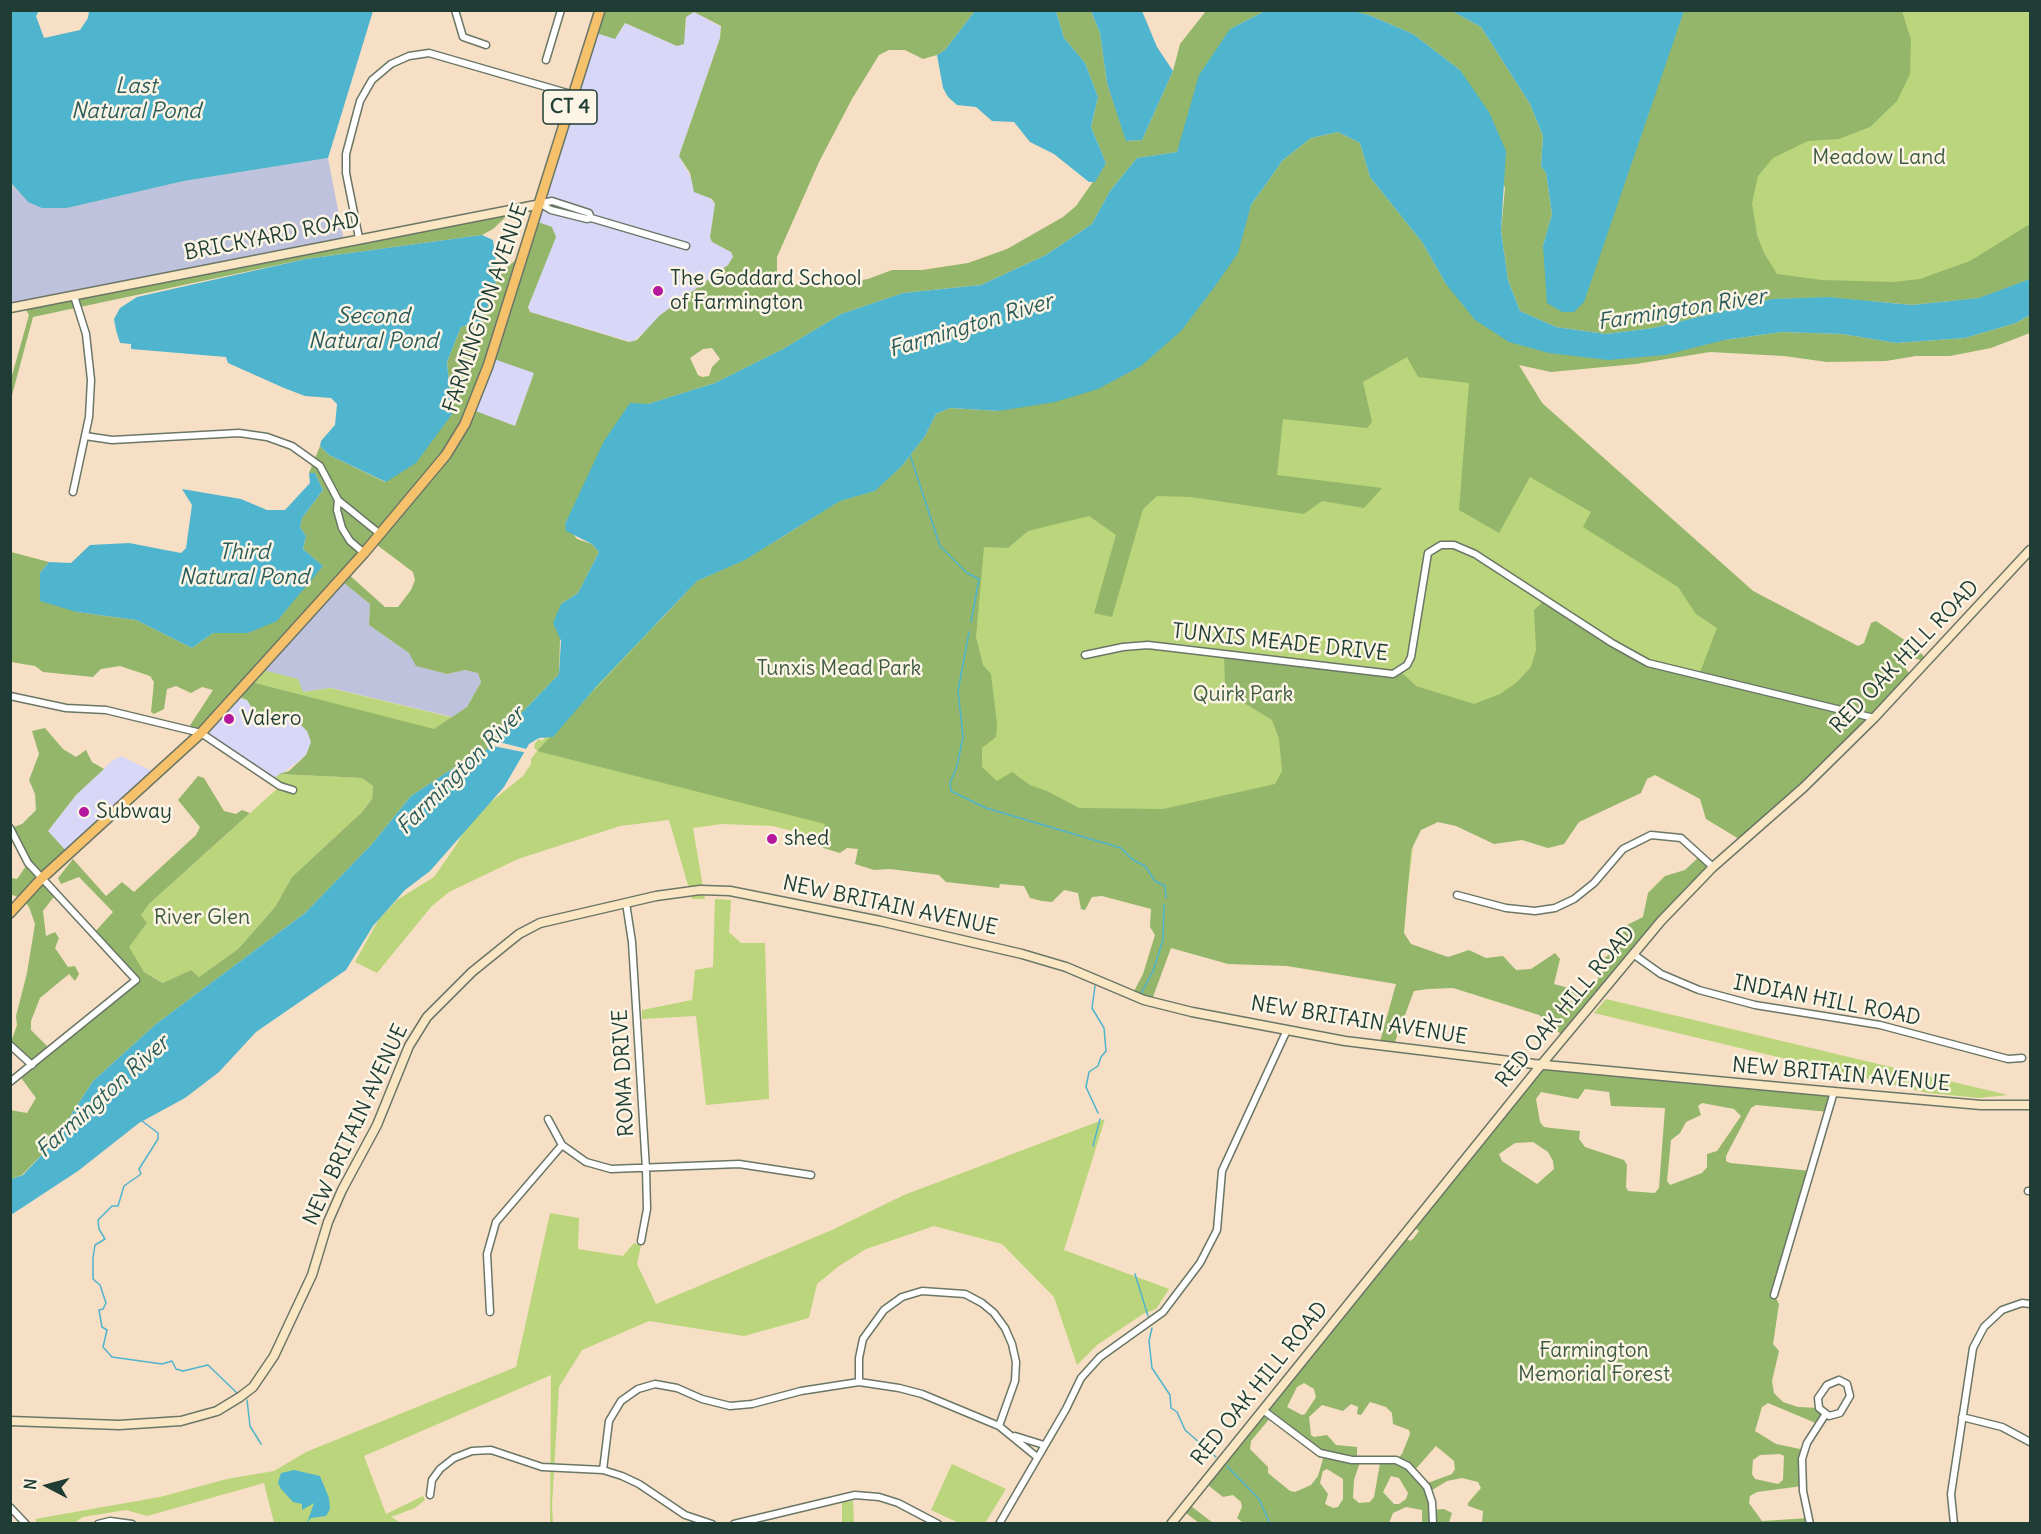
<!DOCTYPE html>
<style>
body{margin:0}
#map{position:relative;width:2041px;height:1534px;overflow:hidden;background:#f6dfc4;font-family:Delius,sans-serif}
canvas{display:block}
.frame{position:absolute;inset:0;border:12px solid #1f3d34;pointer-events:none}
.north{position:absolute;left:18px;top:1456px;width:60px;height:60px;-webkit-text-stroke:4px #fcf5e5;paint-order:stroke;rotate:276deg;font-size:16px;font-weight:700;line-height:24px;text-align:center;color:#1f3d34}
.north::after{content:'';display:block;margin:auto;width:21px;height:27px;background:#1f3d34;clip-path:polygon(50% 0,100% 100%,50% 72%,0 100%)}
</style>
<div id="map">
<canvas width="2041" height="1534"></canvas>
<div class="frame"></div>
<div class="north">N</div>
</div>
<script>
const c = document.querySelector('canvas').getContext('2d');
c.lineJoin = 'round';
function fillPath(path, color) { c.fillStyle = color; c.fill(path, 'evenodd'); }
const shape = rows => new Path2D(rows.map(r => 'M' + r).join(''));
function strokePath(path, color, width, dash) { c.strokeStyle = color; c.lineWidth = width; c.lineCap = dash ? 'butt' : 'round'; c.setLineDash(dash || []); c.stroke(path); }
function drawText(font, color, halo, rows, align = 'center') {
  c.font = font + ' Delius,sans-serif'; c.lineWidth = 5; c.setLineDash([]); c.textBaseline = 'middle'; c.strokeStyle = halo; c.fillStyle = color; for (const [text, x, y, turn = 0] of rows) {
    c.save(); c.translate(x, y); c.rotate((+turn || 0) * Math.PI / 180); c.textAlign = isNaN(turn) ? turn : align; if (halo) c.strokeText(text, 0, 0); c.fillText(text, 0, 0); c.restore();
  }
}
const built = shape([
 [694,12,721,27,720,38,679,156,691,178,715,204,710,237,712,242,731,252,733,257,728,265,659,316,655,324,632,342,530,312,528,307,555,237,535,221,593,32,618,35,625,23,677,46,686,29,686,17],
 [491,357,534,373,515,426,472,410],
 [246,681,247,700,260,723,281,712,293,717,307,731,311,742,306,755,271,782,201,733],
 [121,756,158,774,69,854,48,831,76,795,112,761]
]);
const industrial = shape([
 [328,158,344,241,11,308,10,183,28,202,67,208,184,181],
 [344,583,370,604,369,625,409,653,417,666,447,674,465,670,478,673,481,682,467,707,452,717,331,688,302,692,263,670]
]);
const green = shape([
 [1680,11,2030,11,2030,285,1733,316,1590,266],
 [1186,323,1518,365,1542,403,1753,591,1851,644,1722,763,1417,815,1400,949,1049,881,823,831,817,846,814,836,772,826,722,824,693,828,705,899,692,899,669,820,620,826,518,859,449,892,431,907,377,973,355,962,379,919,397,900,434,877,455,847,472,817,523,776,531,764,531,759,537,751,540,752,534,748,535,743,539,739,542,741,633,640,681,606,692,579,799,531,826,504],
 [263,670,298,679,303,692,330,688,504,730,491,759,239,698],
 [279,774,362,778,373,786,372,799,362,812,292,877,275,907,238,949,199,977,191,970,164,983,144,972,128,947,147,923,141,915,149,904,278,788,271,782],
 [715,899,731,900,729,932,741,943,765,943,769,1099,706,1105,696,1016,642,1019,642,1010,692,1000,695,970,713,967],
 [1606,999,2008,1095,1979,1098,1928,1093,1594,1013],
 [1105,1119,1064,1250,1169,1289,1156,1309,1143,1314,1097,1345,1077,1365,1054,1297,1002,1244,934,1226,866,1249,839,1266,817,1284,809,1318,744,1336,649,1321,582,1350,559,1387,552,1505,553,1522,564,1523,550,1523,551,1375,364,1456,386,1514,423,1496,425,1500,415,1508,391,1517,401,1523,274,1523,264,1483,147,1516,126,1510,83,1517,74,1523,37,1523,35,1519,160,1497,227,1479,274,1471,306,1452,516,1367,550,1213,579,1218,578,1249,623,1256,634,1243,641,1245,637,1264,656,1304,832,1230,904,1195],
 [952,1464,1006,1489,985,1523,959,1523,931,1510],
 [853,1501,854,1523,842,1523,842,1502]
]);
const forest = shape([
 [600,11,984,11,974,12,945,50,937,55,923,59,905,50,889,50,879,55,852,99,819,162,777,257,777,279,782,283,825,287,868,279,892,270,922,270,968,263,1007,249,1063,217,1076,206,1106,163,1091,127,1098,97,1085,63,1064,38,1056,11,1091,11,1100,33,1107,83,1127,141,1142,140,1173,71,1180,44,1206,11,1265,11,1230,29,1177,152,1137,158,1110,191,1092,224,1046,255,981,285,903,293,841,314,783,349,715,383,648,404,578,499,565,524,577,539,592,544,599,552,578,593,561,604,559,674,484,752,458,765,411,796,372,844,305,913,156,1024,93,1081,52,1144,22,1175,11,1179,10,1110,27,1113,36,1098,19,1075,31,1065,10,1045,17,1025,16,1016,27,973,35,924,29,907,23,899,10,894,11,878,17,879,28,863,11,828,22,824,36,810,35,794,29,780,39,754,32,731,45,728,63,749,76,757,86,750,92,762,104,769,76,795,48,831,69,854,42,878,56,894,43,911,46,936,55,932,59,938,55,948,68,967,75,966,79,974,75,981,69,974,40,998,31,1021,31,1030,51,1050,136,980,93,934,113,912,79,877,61,884,58,878,73,859,106,896,122,882,134,892,196,835,200,827,178,800,198,776,204,778,224,811,236,814,242,810,250,813,149,904,141,915,147,923,129,947,144,972,163,983,191,970,199,977,238,949,275,907,292,877,362,812,372,799,373,786,362,778,279,774,289,771,306,755,311,742,307,731,293,717,282,713,260,723,254,722,255,713,247,700,242,697,246,683,201,733,187,730,213,690,202,687,191,693,176,686,167,689,164,709,154,714,151,712,154,682,150,676,120,666,101,669,93,677,43,672,35,666,11,662,11,552,49,562,40,573,77,612,136,620,192,648,213,633,249,633,323,566,303,549,306,536,300,527,302,518,323,490,315,473,309,473,320,446,329,455,385,482,452,414,447,362,461,327,483,320,498,275,525,252,535,221,552,227,556,237,528,307,530,312,629,342,637,340,659,316,728,265,733,257,731,252,712,242,710,237,715,204,712,199,694,192,690,173,679,156,720,38,721,26,694,12,686,17,684,44,677,46,625,23,615,39,593,32],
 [712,348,720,359,712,367,709,376,702,377,698,375,690,358,703,349],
 [491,358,534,373,515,426,473,410],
 [373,542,413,572,415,580,411,590,398,607,385,607,346,572],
 [339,579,370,604,369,625,409,653,416,666,447,674,465,670,478,673,481,682,467,707,434,729,247,681],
 [1349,11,1452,11,1481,27,1530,104,1543,136,1541,166,1546,173,1552,214,1543,246,1677,31,1684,11,1902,11,1911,40,1910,74,1897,101,1870,127,1839,139,1808,141,1773,158,1758,176,1752,203,1757,235,1764,253,1777,274,1822,280,1893,282,1920,279,1970,261,2030,224,2030,279,1980,298,1912,305,1828,297,1772,299,1653,328,1606,334,1556,327,1520,311,1508,280,1501,231,1505,188,1460,70,1413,34,1369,15],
 [1338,132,1360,143,1370,177,1422,242,1446,284,1509,342,1724,340,1782,332,1842,334,1896,343,1965,338,2016,323,2030,315,2030,333,1991,348,1950,356,1916,356,1886,361,1827,362,1784,356,1710,352,1636,364,1551,372,1519,365,1542,403,1753,591,1858,646,1864,643,1871,623,1876,621,1918,649,1927,661,1916,659,1906,653,1900,654,1899,660,1912,677,1804,787,1739,839,1706,819,1700,799,1655,775,1647,779,1641,793,1579,822,1564,844,1548,848,1522,840,1494,844,1456,826,1438,822,1421,830,1411,850,1404,933,1411,944,1448,957,1469,950,1486,958,1503,956,1516,970,1531,969,1555,953,1560,959,1554,984,1587,993,1598,980,1599,962,1623,944,1623,927,1643,917,1648,893,1665,876,1685,870,1701,855,1713,867,1564,1037,1539,1015,1453,988,1428,989,1414,991,1393,1047,1379,1045,1396,984,1287,966,1228,964,1171,948,1153,997,1146,1001,1132,995,1143,974,1155,935,1150,927,1151,909,1102,896,1092,897,1085,910,1081,909,1078,893,1064,890,1052,902,1042,901,1030,898,1024,886,1000,884,999,888,946,882,939,875,890,869,874,870,855,864,858,849,847,848,840,853,817,846,825,824,537,751,697,581,745,560,840,501,875,491,902,466,925,436,936,414,950,408,999,411,1246,221,1251,205,1283,160,1311,138],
 [1407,357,1418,377,1469,383,1459,510,1499,533,1530,477,1591,512,1583,527,1678,587,1696,614,1717,628,1699,675,1648,663,1545,600,1534,610,1536,650,1531,667,1516,683,1500,694,1474,704,1416,686,1400,671,1382,674,1224,655,1225,684,1233,696,1272,720,1279,739,1282,771,1275,784,1163,809,1079,808,1049,792,1030,785,1012,772,997,781,982,767,982,748,996,737,997,724,991,674,983,665,976,637,984,547,1008,548,1028,531,1089,516,1116,535,1094,613,1112,617,1143,509,1157,496,1191,497,1304,514,1322,501,1364,508,1382,488,1277,475,1283,419,1367,428,1372,422,1363,382],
 [514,209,493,229,482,235,306,259,33,317,11,399,11,379,29,315,24,306],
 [1541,1065,1834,1092,1829,1112,1756,1105,1751,1108,1726,1156,1726,1161,1730,1163,1811,1171,1774,1295,1779,1304,1773,1344,1779,1351,1772,1381,1774,1393,1783,1402,1798,1407,1819,1408,1825,1415,1818,1424,1768,1403,1762,1407,1755,1431,1776,1444,1805,1450,1802,1486,1757,1492,1750,1496,1749,1503,1762,1521,1809,1518,1810,1523,1482,1523,1483,1511,1468,1506,1468,1503,1481,1488,1478,1482,1462,1478,1447,1481,1429,1492,1433,1510,1444,1509,1452,1513,1449,1523,1422,1523,1422,1510,1406,1507,1393,1513,1389,1523,1243,1523,1237,1518,1242,1507,1241,1502,1233,1495,1223,1497,1204,1482,1403,1236,1410,1241,1413,1239,1419,1231,1411,1225],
 [1585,1089,1609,1092,1611,1106,1665,1108,1659,1188,1655,1193,1628,1191,1626,1187,1627,1165,1624,1160,1585,1147,1579,1139,1580,1131,1551,1128,1544,1127,1540,1122,1536,1099,1541,1092,1578,1099],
 [1702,1103,1734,1109,1741,1116,1717,1151,1707,1154,1707,1167,1702,1173,1670,1185,1667,1181,1671,1140,1680,1133,1686,1122,1701,1115,1698,1106],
 [1533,1142,1548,1152,1553,1161,1554,1169,1537,1184,1502,1161,1499,1154,1515,1143],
 [1304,1383,1314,1389,1316,1397,1305,1414,1302,1415,1287,1407,1297,1387],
 [1370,1402,1386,1407,1392,1413,1393,1424,1409,1430,1410,1434,1402,1454,1396,1460,1381,1458,1374,1497,1370,1502,1359,1503,1353,1498,1354,1480,1361,1459,1357,1459,1357,1447,1336,1445,1327,1435,1314,1437,1311,1435,1309,1417,1322,1405,1343,1411,1351,1404,1358,1407,1357,1414,1361,1415],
 [1271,1417,1324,1455,1318,1476,1311,1485,1295,1492,1290,1491,1268,1473,1268,1467,1250,1449,1251,1441],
 [1436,1446,1454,1461,1455,1469,1452,1474,1425,1484,1414,1471],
 [1780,1454,1784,1456,1783,1480,1778,1484,1755,1479,1752,1474,1753,1460,1760,1455],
 [1327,1469,1343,1479,1343,1499,1338,1507,1333,1508,1325,1504,1328,1494,1320,1483,1323,1471],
 [1391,1476,1399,1478,1408,1493,1406,1499,1399,1504,1394,1504,1383,1492],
 [1187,1503,1213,1523,1199,1523,1182,1510]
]);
const water = shape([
 [984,10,1056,11,1064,38,1085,63,1098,97,1091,127,1106,163,1095,182,1089,182,1054,154,1030,142,1014,122,992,121,976,107,957,105,948,97,943,88,937,55,945,50,974,12],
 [1349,10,1369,15,1413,34,1460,70,1489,112,1506,151,1501,231,1508,280,1520,311,1556,327,1606,334,1653,328,1772,299,1828,297,1912,305,1979,298,2030,279,2030,315,2016,323,1965,338,1896,343,1842,334,1782,332,1724,340,1665,355,1608,360,1549,353,1509,342,1475,320,1446,284,1422,242,1370,177,1360,143,1338,132,1311,138,1283,160,1251,205,1238,253,1213,289,1181,331,1141,366,1098,389,1055,402,999,411,950,408,936,414,925,436,902,466,875,491,840,501,745,560,697,581,597,686,553,737,539,738,529,744,504,787,430,871,405,890,373,926,346,970,256,1032,219,1072,185,1098,139,1123,78,1171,11,1215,11,1179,23,1175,52,1144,93,1081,156,1024,305,913,372,844,411,796,458,765,484,752,559,674,561,641,553,623,561,604,578,593,599,552,592,544,566,531,565,524,604,441,630,403,648,404,715,383,783,349,841,314,903,293,981,285,1046,255,1092,224,1110,191,1137,158,1177,152,1199,75,1230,29,1265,11],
 [10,11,39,11,36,16,44,38,80,30,88,18,89,11,373,11,328,158,184,181,67,208,42,208,28,202,11,183],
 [1091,11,1142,11,1157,47,1173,71,1142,140,1126,141,1107,83,1100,33],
 [1452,11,1684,11,1584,302,1574,312,1562,312,1547,303,1543,246,1552,214,1546,173,1541,166,1543,136,1530,104,1481,27],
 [482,235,493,240,498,275,483,320,461,327,447,362,452,414,416,463,386,482,329,455,320,446,321,441,335,425,337,404,331,398,305,396,284,388,228,363,226,357,131,349,131,344,120,343,116,330,114,319,120,308,137,297,306,259],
 [309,473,315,473,323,490,302,518,300,527,306,536,303,549,323,566,277,621,248,633,213,633,192,648,136,620,77,612,40,601,40,573,49,562,71,563,90,545,129,543,181,553,186,548,192,505,182,489,241,499,267,510,285,510,310,483],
 [294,1470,320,1476,329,1498,330,1509,326,1516,311,1518,307,1523,314,1503,302,1510,302,1504,293,1502,281,1489,278,1483,281,1473]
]);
const pier = shape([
 [491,741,503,743,530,750,528,753,488,745]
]);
const stream = shape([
 [910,455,940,546,967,573,979,579,971,622],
 [969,632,958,691,963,737,957,766,950,783,951,791,986,808,1121,848,1133,860,1145,866,1155,881,1165,886,1166,898],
 [1095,986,1092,1008,1104,1028,1106,1051,1101,1057,1098,1066,1089,1072,1086,1087,1098,1113],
 [1141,994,1153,971,1163,940,1164,905],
 [142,1121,158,1133,158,1139,139,1169,141,1174,124,1186,118,1206,112,1206,98,1220,99,1229,105,1239,95,1245,93,1258,93,1279,100,1285,106,1303,103,1309,99,1310,102,1327,107,1330,103,1347,112,1357,162,1364,172,1361,176,1369,183,1371,208,1365,237,1393],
 [1093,1146,1100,1119],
 [1135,1274,1148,1316],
 [1152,1328,1149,1341,1152,1368,1170,1395,1171,1408,1177,1412,1185,1430,1216,1457],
 [247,1400,250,1426,261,1444],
 [1227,1466,1259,1499,1270,1524]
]);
const street = shape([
 [455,10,463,37,486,45],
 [546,60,561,10],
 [542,203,552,201,589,213,591,218],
 [541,204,551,210,587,219,591,218,686,246],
 [359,238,346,173,346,154,360,101,372,80,391,64,409,56,429,53,574,95],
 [85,436,112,440,239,433,267,437,292,446,320,466,338,500,337,510,342,528,350,541,364,553],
 [73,492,89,417,91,380,86,334,74,296],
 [338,500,380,534],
 [1085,655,1123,647,1148,645,1393,674,1407,665,1411,657,1428,553,1441,545,1454,545,1475,554,1612,643,1648,663,1874,718],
 [10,696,66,708,106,710,201,733,280,786,293,790],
 [10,828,28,863,136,980,10,1082],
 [1457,895,1506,908,1535,911,1555,908,1574,899,1594,883,1623,849,1651,835,1681,838,1713,867],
 [626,903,632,942,646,1169,647,1209,641,1241],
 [1633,954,1661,974,1699,990,1755,1005,1880,1025,2008,1059,2022,1058],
 [10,1045,32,1065],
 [548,1119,562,1145,586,1162,611,1169,739,1164,811,1175],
 [2028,1191,2030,1191],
 [1774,1295,1834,1092],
 [490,1312,487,1254,496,1222,562,1145],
 [1839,1380,1847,1384,1850,1396,1840,1413,1829,1416,1819,1408,1818,1398,1827,1385,1839,1380],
 [859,1382,859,1358,863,1339,884,1310,902,1297,922,1291,965,1294,982,1303,994,1313,1005,1328,1012,1344,1016,1362,1015,1381,999,1426],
 [1263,1410,1320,1453,1352,1460,1396,1460,1408,1466,1427,1487,1432,1502,1433,1524],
 [1962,1417,2002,1427,2030,1442],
 [1015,1436,1044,1445],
 [603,1470,609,1421,621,1401,638,1389,655,1384,677,1388,702,1399,730,1406,752,1404,801,1391,859,1382,899,1388,922,1394,999,1426,1037,1457],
 [430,1495,432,1480,440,1469,454,1458,472,1451,491,1450,542,1467,603,1470,622,1476,639,1484,685,1515,712,1524],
 [10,1507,26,1524],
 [98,1524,110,1521,132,1524],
 [734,1524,855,1495,879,1497,898,1503,938,1524],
 [999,1524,1066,1409,1081,1378,1100,1357,1163,1312,1200,1263,1217,1230,1222,1171,1287,1030],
 [1810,1524,1803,1491,1802,1459,1807,1443,1825,1415],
 [1954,1524,1951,1494,1973,1348,1984,1327,2002,1310,2022,1303,2030,1304]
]);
const secondary = shape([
 [10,308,541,204],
 [10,1421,119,1425,181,1421,217,1411,240,1397,253,1387,274,1356,312,1275,328,1222,342,1190,377,1125,409,1046,427,1017,472,972,519,934,540,923,656,896,700,890,730,891,880,921,1022,954,1066,967,1144,1000,1192,1012,1345,1041,1534,1064,1834,1092,1981,1105,2030,1105],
 [1171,1524,1541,1065,1661,921,1713,867,1804,787,1874,718,2030,550]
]);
const primary = shape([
 [10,913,42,878,201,733,364,553,446,455,465,424,488,366,600,10]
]);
const markers = [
 [658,291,6,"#b5179e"],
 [229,719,6,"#b5179e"],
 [84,812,6,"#b5179e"],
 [772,839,6,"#b5179e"]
];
const shields = [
 [570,107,54]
];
const shieldNames = [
 ["CT 4",570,107]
];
const parkNames = [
 ["Meadow Land",1879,158],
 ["Tunxis Mead Park",839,669],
 ["Quirk Park",1243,695],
 ["River Glen",202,918],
 ["Farmington",1594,1351],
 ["Memorial Forest",1594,1375]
];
const streetNames = [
 ["BRICKYARD ROAD",272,237,-11],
 ["FARMINGTON AVENUE",486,308,-71],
 ["TUNXIS MEADE DRIVE",1280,643,6],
 ["RED OAK HILL ROAD",1905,657,-46],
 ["NEW BRITAIN AVENUE",890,906,12],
 ["INDIAN HILL ROAD",1827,1001,11],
 ["RED OAK HILL ROAD",1566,1007,-50],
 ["NEW BRITAIN AVENUE",1359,1021,9],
 ["ROMA DRIVE",624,1073,-93],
 ["NEW BRITAIN AVENUE",1841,1075,5],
 ["NEW BRITAIN AVENUE",356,1125,-65],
 ["RED OAK HILL ROAD",1260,1384,-51]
];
const poiNames = [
 ["The Goddard School",670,279],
 ["of Farmington",670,303],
 ["Valero",241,719],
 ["Subway",96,812],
 ["shed",784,839]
];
const waterNames = [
 ["Last",136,87],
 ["Natural Pond",136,112],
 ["Farmington River",1682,310,-9],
 ["Second",373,317],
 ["Natural Pond",373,342],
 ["Farmington River",971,326,-17],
 ["Third",244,553],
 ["Natural Pond",244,578],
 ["Farmington River",461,771,-45],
 ["Farmington River",103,1097,-42]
];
fillPath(built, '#d8d7f8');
fillPath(industrial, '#bfc2dd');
fillPath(green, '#bad57b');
fillPath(forest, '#93b66b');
fillPath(water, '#4fb4ce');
fillPath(pier, '#f6dfc4');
strokePath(stream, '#4fb4ce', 1.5);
strokePath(street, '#6a7666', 9);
strokePath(secondary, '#6a7666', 11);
strokePath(primary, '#6a7666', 12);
strokePath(street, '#fff', 6);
strokePath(secondary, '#fbe6c4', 8);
strokePath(primary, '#f5c16b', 9);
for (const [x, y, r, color] of markers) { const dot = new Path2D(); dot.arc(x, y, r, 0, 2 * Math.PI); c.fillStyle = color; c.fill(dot); strokePath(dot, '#fcf5e5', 2); }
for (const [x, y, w] of shields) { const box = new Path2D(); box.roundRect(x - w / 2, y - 17, w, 34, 4.5); c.fillStyle = '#fcf5e5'; c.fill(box); strokePath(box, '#1f3d34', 1.5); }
drawText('bold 20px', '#1f3d34', null, shieldNames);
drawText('21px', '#3e5b42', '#fcf5e5', parkNames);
drawText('21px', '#1f3d34', '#fcf5e5', streetNames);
drawText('21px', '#1f3d34', '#fcf5e5', poiNames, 'left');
drawText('italic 22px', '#2b5b5a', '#fcf5e5', waterNames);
</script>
